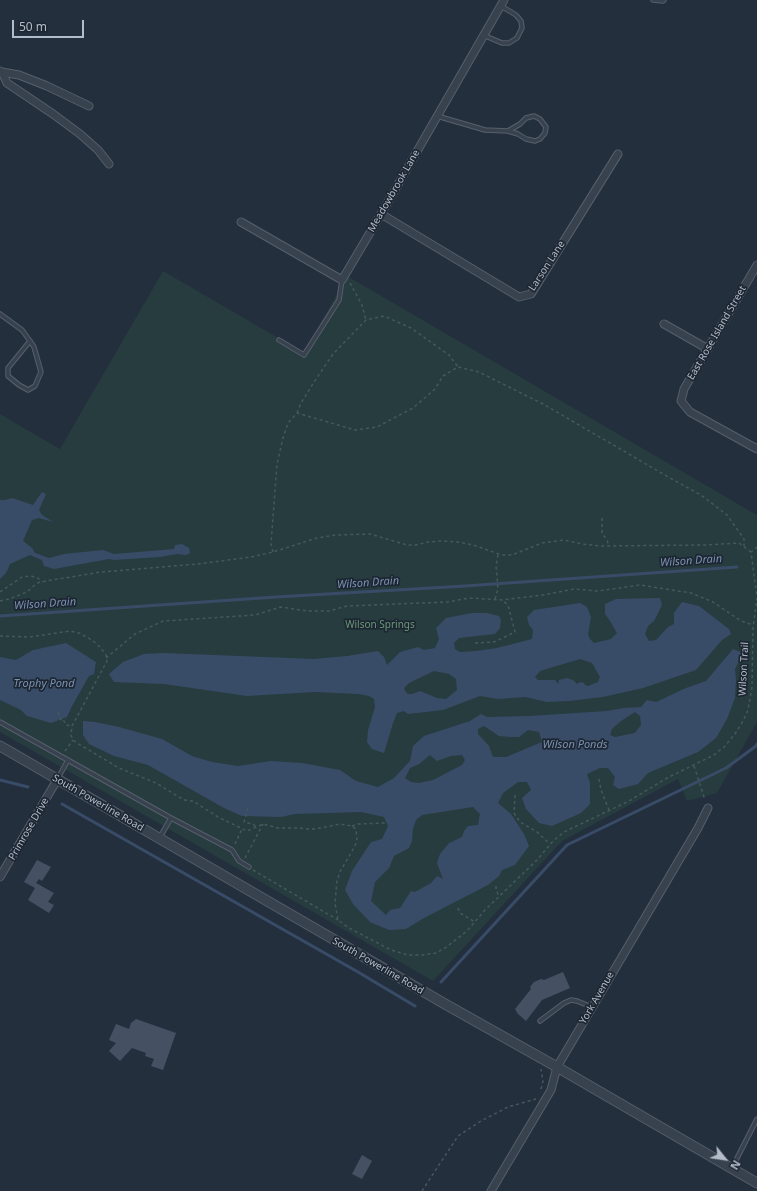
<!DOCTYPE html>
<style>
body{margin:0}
#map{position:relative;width:757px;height:1191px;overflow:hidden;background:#242f3e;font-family:"Noto Sans",sans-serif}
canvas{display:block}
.north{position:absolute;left:705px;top:1139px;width:40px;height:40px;-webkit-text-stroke:3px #1d2633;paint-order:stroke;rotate:120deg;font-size:11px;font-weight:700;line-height:16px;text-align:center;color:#b4bcc9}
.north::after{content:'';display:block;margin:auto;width:14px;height:18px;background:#b4bcc9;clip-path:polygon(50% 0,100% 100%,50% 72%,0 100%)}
.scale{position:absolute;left:12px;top:20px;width:72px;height:18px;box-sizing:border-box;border:2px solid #b4bcc9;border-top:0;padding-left:5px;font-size:12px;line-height:14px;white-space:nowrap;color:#b4bcc9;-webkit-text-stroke:3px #1d2633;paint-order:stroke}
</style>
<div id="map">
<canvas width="757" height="1191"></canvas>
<div class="north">N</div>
<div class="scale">50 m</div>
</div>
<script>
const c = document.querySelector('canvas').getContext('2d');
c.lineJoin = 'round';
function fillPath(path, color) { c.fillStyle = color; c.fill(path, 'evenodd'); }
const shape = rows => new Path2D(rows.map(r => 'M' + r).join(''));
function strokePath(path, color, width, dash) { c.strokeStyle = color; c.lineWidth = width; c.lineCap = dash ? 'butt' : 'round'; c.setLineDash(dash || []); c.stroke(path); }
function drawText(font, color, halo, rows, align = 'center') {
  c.font = font + ' "Noto Sans",sans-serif'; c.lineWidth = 3.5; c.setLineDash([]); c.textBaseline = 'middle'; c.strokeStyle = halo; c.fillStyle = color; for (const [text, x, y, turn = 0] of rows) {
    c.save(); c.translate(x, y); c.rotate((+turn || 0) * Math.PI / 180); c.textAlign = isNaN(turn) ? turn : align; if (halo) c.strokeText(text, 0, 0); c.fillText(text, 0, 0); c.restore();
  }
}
const green = shape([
 [163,271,304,353,347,276,757,515,757,722,717,793,687,801,678,779,562,841,433,981,0,732,0,414,60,449]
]);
const water = shape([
 [42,492,46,494,39,510,42,515,53,522,39,518,32,520,23,541,32,548,35,553,49,558,64,554,103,550,114,554,174,549,175,545,182,544,189,548,190,553,186,555,177,554,160,557,114,560,109,559,54,569,44,566,42,560,30,555,10,564,6,573,0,579,0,500,5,500,12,498,33,505],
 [660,598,662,605,654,621,648,626,645,634,649,641,656,640,668,627,674,624,674,613,682,602,699,606,729,629,731,634,722,640,696,670,643,688,603,697,569,701,547,702,525,697,498,699,480,696,443,710,408,714,404,711,397,713,393,723,384,753,372,749,367,742,368,730,375,707,374,699,369,696,359,694,315,692,247,696,164,684,114,682,109,674,123,662,144,654,164,653,314,659,347,656,378,651,384,657,387,665,400,652,418,647,424,650,435,648,439,639,436,628,446,618,472,613,486,613,499,616,501,620,500,628,495,634,459,638,454,643,455,649,460,652,476,651,497,648,532,639,533,630,529,625,527,617,534,610,580,603,587,607,591,617,588,634,590,639,594,643,611,639,617,633,610,621,605,614,605,604,616,599],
 [580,659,592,663,600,677,598,682,588,686,585,685,584,683,580,682,577,684,573,680,567,678,559,680,558,684,555,680,538,680,535,677,540,671],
 [434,671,449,674,456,679,457,690,446,699,437,698,420,691,412,694,408,694,405,691,404,688,409,683],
 [66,643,96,662,94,674,89,676,71,708,67,717,51,723,27,716,21,710,0,700,0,657,16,660,33,650],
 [733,649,743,653,735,669,736,680,735,698,727,719,716,738,698,752,648,773,638,784,619,789,613,785,615,777,608,768,600,768,587,774,590,783,590,804,581,813,552,826,539,823,526,809,522,798,531,790,527,782,518,782,503,793,498,803,511,814,524,834,529,846,515,865,502,870,499,876,488,885,424,918,406,929,389,930,370,922,353,904,345,890,352,871,371,842,382,839,388,826,384,817,361,812,295,814,281,817,242,816,224,808,148,765,114,756,89,744,83,735,83,721,95,722,119,727,162,739,192,756,212,762,238,766,271,761,302,763,340,770,356,781,378,787,394,778,410,761,413,746,424,736,470,721,481,714,487,717,529,716,607,711,624,708,641,707,647,700,656,702,686,688,706,681],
 [635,712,640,716,641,725,635,733,615,737,610,735,612,729,621,721],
 [484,726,499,736,510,737,519,737,528,730,539,732,542,742,506,757,493,757,489,746,478,734,478,729],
 [430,755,437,761,451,756,462,755,465,760,462,765,433,780,419,783,411,782,405,778,410,768,419,764],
 [473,807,480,814,478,825,468,826,464,831,462,837,449,843,440,854,437,863,443,879,437,876,431,883,415,892,411,891,400,908,390,910,386,915,371,901,375,882,389,868,394,856,409,848,412,841,413,829,416,820,422,815]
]);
const stream = shape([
 [0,616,276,597,465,586,737,567],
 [0,780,28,787],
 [62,804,358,972,415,1006],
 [441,982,567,845,726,768,756,746,757,744]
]);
const building = shape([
 [37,860,51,867,42,881,39,879,36,883,54,893,48,902,54,905,49,913,28,900,35,888,24,882],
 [563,972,570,988,542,1000,526,1021,518,1014,515,1009,531,989,530,987,534,982,541,979,544,980],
 [136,1019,176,1033,163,1070,151,1066,154,1059,145,1056,146,1053,132,1048,120,1061,109,1051,116,1043,109,1040,116,1024,129,1029,131,1023],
 [362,1155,372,1161,362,1179,352,1174]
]);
const path = shape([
 [350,283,362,305,366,320],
 [297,413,301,403,316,379,333,354,366,320,384,316,411,328,449,355,458,367],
 [602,518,602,533,607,540,609,546],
 [273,552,271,544,277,464,283,438,288,423,297,413,355,430,377,427,413,408,435,389,443,376,458,367,479,372,543,404,670,478,701,495,727,515,744,539,744,546],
 [0,592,22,577,31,576,38,578,42,582],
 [495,599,498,589,496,566,498,554],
 [0,601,9,599,27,592,37,583,46,581,101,572,198,564,251,557,273,552,317,538,335,535,370,534,407,545,416,545,428,542,442,541,458,542,473,545,502,555,512,555,542,543,564,540,582,544,601,546,705,545,739,543,751,552],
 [0,636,30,637,70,631,79,633,92,640,101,648,106,655,107,661,72,726,71,735,73,740,77,743,119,768,156,783,184,800,193,801,218,817,247,831,263,824,278,828,299,828,309,829,315,829,340,824,352,826,356,829,357,839,355,846,341,870,337,880,335,903,338,920,349,928,391,950,408,955,422,955,436,953,445,948,467,931,485,910,537,860,553,841,564,832,629,801,667,778,714,755,724,747,735,734,743,721,748,710,752,687,753,628,757,598,751,552,757,547],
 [475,643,494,642,515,632,508,605,502,600],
 [106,658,135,634,163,621,255,615,281,607,307,611,329,611,347,606,447,602,470,598,502,600,543,595,574,589,598,591,640,585,691,593,713,602,741,621,753,625],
 [58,712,62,722,64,721,66,725,72,726],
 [65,751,73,740],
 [694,766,705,800],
 [599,779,601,790,609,810],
 [515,795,514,813,520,822,537,832,550,844],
 [248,808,244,822,253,824,256,827],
 [352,826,358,824,384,823,388,821],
 [235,844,242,829],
 [245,858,263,824],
 [253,870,338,920],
 [496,886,496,889,499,897],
 [458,908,460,913,475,922],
 [541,1089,543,1081,541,1069],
 [422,1191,458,1136,481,1121,508,1107,536,1099]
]);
const service = shape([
 [653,0,663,1,664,0],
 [483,35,502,43,509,43,517,38,522,28,521,21,516,15,501,6],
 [437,116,485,130,508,131],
 [534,116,540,119,546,127,545,133,540,139,535,141,526,139,518,134,508,131,520,124,526,118,534,116],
 [0,314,22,330,30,341],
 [279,340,304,355,339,300,342,280],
 [30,341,34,347,41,372,35,386,28,390,19,385,8,376,8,368,30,341],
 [0,722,171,818,160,837],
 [58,778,68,760],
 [171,818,232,850,239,861,249,867],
 [540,1021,564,1003,571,1000,577,1001,592,1007],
 [732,1168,757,1119]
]);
const minor = shape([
 [0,71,2,72,7,83,53,114,80,134,98,150,109,164],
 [2,72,19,75,47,86,89,106],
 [381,214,519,297,531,294,618,154],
 [241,222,342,280,381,214,504,0],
 [757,265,684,389,681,401,690,412,757,449],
 [664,324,708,349],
 [0,877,57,780],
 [491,1191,551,1090,557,1067,698,828,708,808]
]);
const tertiary = shape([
 [0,746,445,1004,557,1067,757,1183]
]);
const streetNames = [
 ["Meadowbrook Lane",394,191,-60],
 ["Larson Lane",547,266,-57],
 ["East Rose Island Street",717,333,-60],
 ["Wilson Trail",744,669,-87],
 ["South Powerline Road",98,803,30],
 ["Primrose Drive",29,829,-60],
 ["South Powerline Road",378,966,30],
 ["York Avenue",597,998,-60]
];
const parkNames = [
 ["Wilson Springs",380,625]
];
const waterNames = [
 ["Wilson Drain",691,561,-4],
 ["Wilson Drain",368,583,-4],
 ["Wilson Drain",45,604,-4],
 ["Trophy Pond",44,684],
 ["Wilson Ponds",575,745]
];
fillPath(green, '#263c3f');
fillPath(water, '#394c67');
strokePath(stream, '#394c67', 3);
fillPath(building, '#455162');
strokePath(service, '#565f6c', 5.5);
strokePath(minor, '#565f6c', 9);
strokePath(tertiary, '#565f6c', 11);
strokePath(path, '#44595c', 1.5, [3, 3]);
strokePath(service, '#38414e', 3.5);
strokePath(minor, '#38414e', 7);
strokePath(tertiary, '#38414e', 9);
drawText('10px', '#b4bcc9', '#1d2633', streetNames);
drawText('10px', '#6b9a76', '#1d2633', parkNames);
drawText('italic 11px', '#7c92b1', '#1d2633', waterNames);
</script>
